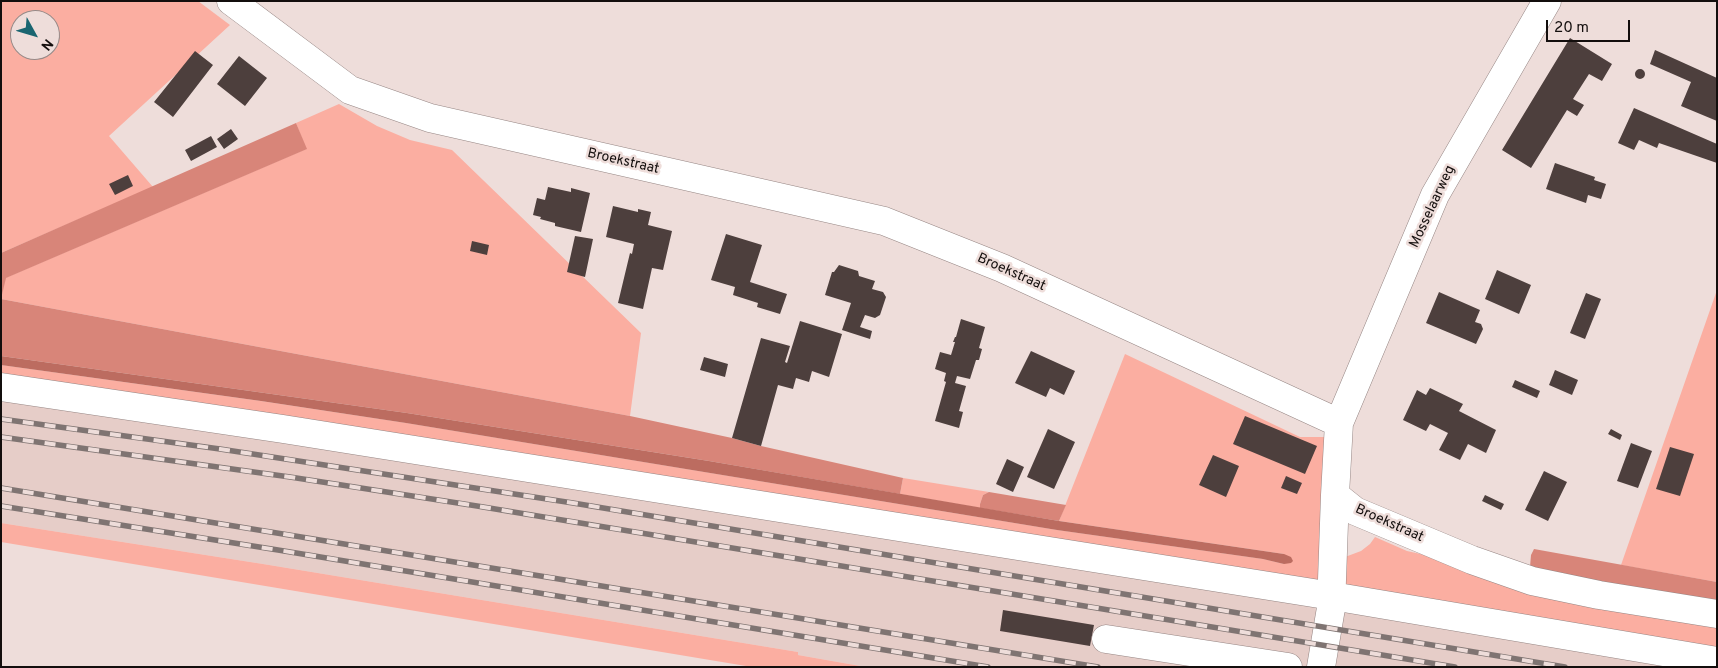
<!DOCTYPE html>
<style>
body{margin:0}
#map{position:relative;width:1718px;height:668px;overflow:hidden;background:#eeddda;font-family:Overpass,sans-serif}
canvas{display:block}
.frame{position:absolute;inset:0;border:2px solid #130e0d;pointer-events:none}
.north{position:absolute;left:10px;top:10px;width:50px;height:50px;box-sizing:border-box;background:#eeddda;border:1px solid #968a88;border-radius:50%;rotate:129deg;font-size:14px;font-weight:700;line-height:20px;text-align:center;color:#130e0d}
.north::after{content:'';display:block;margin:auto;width:18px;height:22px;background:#1a6570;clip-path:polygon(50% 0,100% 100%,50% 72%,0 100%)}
.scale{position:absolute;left:1546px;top:20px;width:84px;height:22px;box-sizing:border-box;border:2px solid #130e0d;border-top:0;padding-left:6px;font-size:15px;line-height:18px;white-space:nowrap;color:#130e0d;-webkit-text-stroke:4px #eeddda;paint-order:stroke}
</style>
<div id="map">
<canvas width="1718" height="668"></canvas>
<div class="frame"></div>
<div class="north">N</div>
<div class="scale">20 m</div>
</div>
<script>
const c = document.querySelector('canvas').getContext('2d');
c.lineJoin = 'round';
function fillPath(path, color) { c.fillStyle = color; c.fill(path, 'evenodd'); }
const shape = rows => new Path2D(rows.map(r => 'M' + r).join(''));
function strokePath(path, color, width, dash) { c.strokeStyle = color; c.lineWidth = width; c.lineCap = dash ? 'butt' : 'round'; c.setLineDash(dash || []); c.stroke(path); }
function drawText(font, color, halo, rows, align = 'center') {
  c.font = font + ' Overpass,sans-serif'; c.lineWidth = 5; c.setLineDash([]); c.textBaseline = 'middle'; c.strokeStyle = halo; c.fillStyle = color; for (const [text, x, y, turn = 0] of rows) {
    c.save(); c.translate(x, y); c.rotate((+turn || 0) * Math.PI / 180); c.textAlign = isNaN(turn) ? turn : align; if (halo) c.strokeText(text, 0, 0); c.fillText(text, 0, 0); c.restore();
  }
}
const built = shape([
 [1,365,406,423,1057,530,1263,559,1289,556,1717,667,866,667,798,655,798,652,263,564,1,523]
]);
const green = shape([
 [1,1,198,1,230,25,109,136,153,187,1,253],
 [20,20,50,20,50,50,20,50],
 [339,104,377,126,410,140,452,150,641,333,630,416,1,299,5,278,306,149,296,123],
 [1717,290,1717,582,1621,565],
 [1125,354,1300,437,1325,437,1320,593,708,505,1,399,1,365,261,401,406,423,1057,530,1263,559,1284,564,1284,554,1059,521],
 [903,478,989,492,983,495,980,504,980,508,900,494],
 [1,523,263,564,798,652,798,655,866,667,752,667,1,542],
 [1375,537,1407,551,1717,620,1717,667,1659,667,1659,663,1340,603,1345,557,1361,551,1370,544]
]);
const forest = shape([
 [296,123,307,149,6,278,1,299,1,253],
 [1,299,630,416,732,438,761,446,903,478,900,494,709,461,407,413,1,356],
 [989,492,1066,505,1059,521,980,508,980,504,983,495],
 [1534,549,1717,582,1717,607,1530,567,1531,555]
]);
const water = shape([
 [1,356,407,413,709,461,1059,521,1284,554,1291,557,1293,561,1291,563,1284,564,1263,559,1057,530,406,423,261,401,1,365]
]);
const building = shape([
 [1570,38,1612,64,1602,81,1589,74,1573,99,1584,105,1577,116,1567,110,1531,168,1502,150],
 [1655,50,1717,78,1717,121,1681,106,1691,82,1650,64],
 [195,51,213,65,173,117,154,102],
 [239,56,267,78,245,106,217,84],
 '1635 74a5 5 0 1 1 10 0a5 5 0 1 1-10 0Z',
 [1634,108,1717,144,1717,163,1659,143,1657,148,1639,140,1634,150,1618,143],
 [231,129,238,139,224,149,217,139],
 [211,136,217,147,191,161,185,150],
 [1555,163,1595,177,1594,180,1606,184,1601,199,1588,195,1586,203,1546,189],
 [128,175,133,186,115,195,109,184],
 [548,187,571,192,571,188,590,193,581,232,555,226,555,223,540,219,541,217,533,215,537,198,545,200],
 [613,206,638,212,638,209,651,212,648,225,672,231,663,270,652,268,643,309,618,303,630,253,632,254,634,244,606,237],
 [726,234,762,245,750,282,787,294,780,314,757,307,758,303,733,295,735,287,711,280],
 [575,236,593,239,585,277,567,272],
 [472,241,489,245,487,255,470,251],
 [839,265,858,271,859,276,875,281,872,289,883,292,886,297,880,315,875,318,865,315,860,327,872,331,870,339,842,330,851,303,825,295,832,272,834,272],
 [1497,270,1531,285,1519,314,1485,299],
 [1439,292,1480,310,1475,322,1481,324,1483,329,1476,344,1426,323],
 [1586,293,1601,299,1585,339,1570,333],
 [961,319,985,327,979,348,982,349,979,360,976,360,970,379,957,376,955,383,966,386,959,411,963,412,959,428,935,421,946,382,944,381,946,373,935,369,940,352,951,355,955,342,953,342,955,337,956,337],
 [800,321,842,334,829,377,812,371,809,382,796,378,793,389,778,385,761,446,732,438,761,338,790,346,785,362,787,363],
 [1031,351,1075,371,1064,395,1050,388,1046,397,1015,383],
 [704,357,728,364,725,377,700,370],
 [1555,370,1578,380,1572,395,1549,385],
 [1515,380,1540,391,1537,398,1512,387],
 [1430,388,1463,404,1459,411,1496,430,1486,453,1468,444,1460,460,1439,450,1448,433,1430,424,1426,431,1403,420,1417,390,1426,395],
 [1245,416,1317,446,1305,474,1233,444],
 [1048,429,1075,442,1054,489,1027,477],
 [1611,429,1622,435,1620,440,1608,434],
 [1631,443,1652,451,1638,488,1617,481],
 [1670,447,1694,454,1680,496,1656,489],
 [1213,455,1239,466,1226,497,1199,485],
 [1007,459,1024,467,1013,492,996,484],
 [1544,471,1567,482,1548,521,1525,510],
 [1286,476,1302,483,1297,494,1281,488],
 [1485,495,1504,504,1501,510,1482,501],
 [1003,610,1094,625,1090,646,1000,631]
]);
const minor = shape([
 [231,1,350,90,430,118,884,221,1002,268,1339,423],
 [1547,1,1435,195,1339,423,1335,495,1355,511,1472,560,1532,581,1599,595,1717,614],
 [1,387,283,429,1332,596,1717,661],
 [1106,639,1288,667],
 [1321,667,1331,608,1335,495]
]);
const rail = shape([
 [1,419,220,449,573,503,1565,667],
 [1,437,290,477,477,506,1455,667],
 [1,488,1098,667],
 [1,506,278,550,988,667]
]);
const streetNames = [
 ["Broekstraat",623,162,13],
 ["Mosselaarweg",1433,207,-65],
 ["Broekstraat",1011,273,24],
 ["Broekstraat",1389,524,24]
];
fillPath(built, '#e6cdc8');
fillPath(green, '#fbaea1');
fillPath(forest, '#d88579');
fillPath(water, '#bc6c60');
fillPath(building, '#4d3f3d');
strokePath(minor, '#968684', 29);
strokePath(minor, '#fff', 28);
strokePath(rail, '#7f7472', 5.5);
strokePath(rail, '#eeddda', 4, [11]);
drawText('14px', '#130e0d', '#eeddda', streetNames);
</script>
